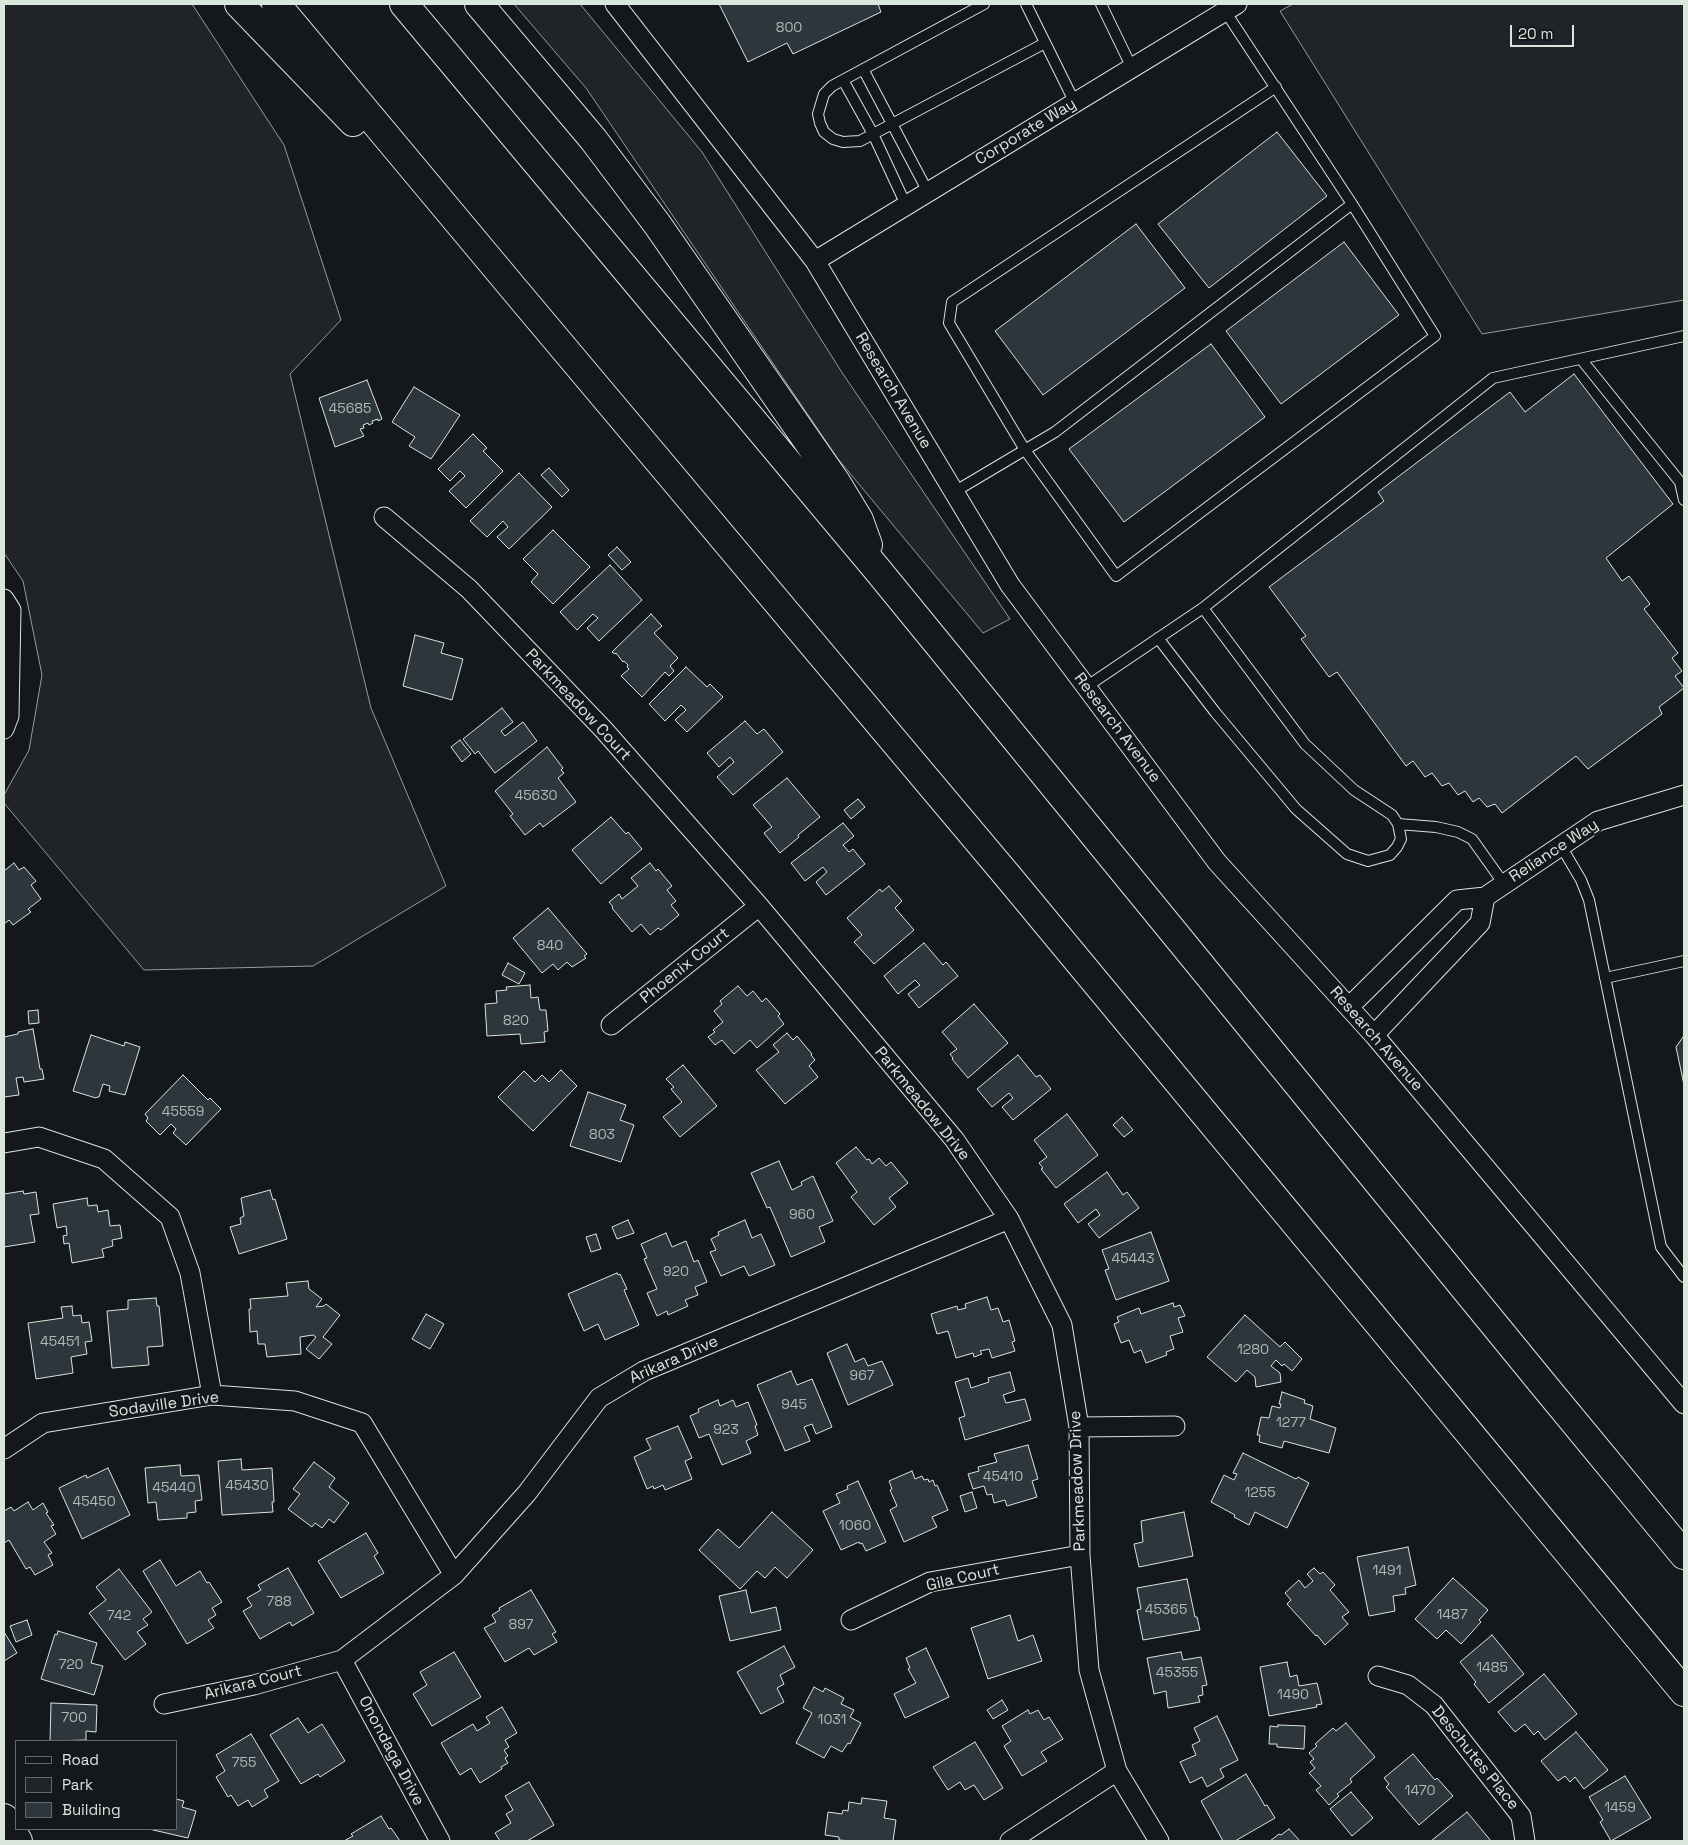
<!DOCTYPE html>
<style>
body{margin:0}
#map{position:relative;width:1688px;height:1845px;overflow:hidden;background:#14181c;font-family:"Space Grotesk",sans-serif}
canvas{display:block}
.frame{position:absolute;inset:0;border:5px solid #d8e6dc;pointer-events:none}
.legend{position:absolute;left:15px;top:1740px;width:162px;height:90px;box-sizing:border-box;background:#14181c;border:1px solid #626a69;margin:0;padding:6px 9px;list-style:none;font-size:15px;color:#d8e6dc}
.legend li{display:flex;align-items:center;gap:10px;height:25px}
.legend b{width:25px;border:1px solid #626a69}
.scale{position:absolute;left:1510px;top:25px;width:64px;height:22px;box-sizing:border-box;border:2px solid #d8e6dc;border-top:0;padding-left:6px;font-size:15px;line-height:18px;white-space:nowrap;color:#d8e6dc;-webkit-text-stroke:4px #14181c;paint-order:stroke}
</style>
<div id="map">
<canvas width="1688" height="1845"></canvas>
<div class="frame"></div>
<ul class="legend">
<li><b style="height:6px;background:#14181c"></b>Road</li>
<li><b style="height:14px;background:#202428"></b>Park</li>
<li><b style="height:14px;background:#2c363c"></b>Building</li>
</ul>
<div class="scale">20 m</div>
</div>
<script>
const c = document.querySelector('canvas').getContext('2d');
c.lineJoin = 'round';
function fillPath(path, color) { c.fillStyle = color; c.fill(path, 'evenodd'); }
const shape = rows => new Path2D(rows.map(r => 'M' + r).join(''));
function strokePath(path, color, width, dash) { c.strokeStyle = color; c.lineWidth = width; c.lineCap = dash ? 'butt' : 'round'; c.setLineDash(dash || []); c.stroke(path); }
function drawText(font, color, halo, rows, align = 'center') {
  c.font = font + ' "Space Grotesk",sans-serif'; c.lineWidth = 4; c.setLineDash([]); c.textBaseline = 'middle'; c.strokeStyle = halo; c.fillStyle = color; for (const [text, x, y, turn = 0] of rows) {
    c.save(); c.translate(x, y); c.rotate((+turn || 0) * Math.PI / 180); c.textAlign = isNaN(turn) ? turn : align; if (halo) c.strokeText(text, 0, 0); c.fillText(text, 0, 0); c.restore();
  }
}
const green = shape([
 [4,4,192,4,284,145,341,320,290,374,371,708,446,886,313,966,144,970,4,803,4,795,29,750,42,675,23,581,4,553,4,4],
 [514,4,580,4,702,152,843,374,1010,619,983,633,838,459,586,88,514,4],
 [1293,4,1684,4,1684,300,1482,334,1280,11,1293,4]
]);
const building = shape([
 [719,4,878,4,881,12,793,54,787,43,748,62,719,4],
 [1277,132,1327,196,1209,288,1158,224,1277,132],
 [1136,224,1185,288,1043,395,995,331,1136,224],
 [1344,242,1399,315,1281,404,1226,331,1344,242],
 [1211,344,1265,417,1124,522,1069,449,1211,344],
 [1574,374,1673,504,1606,558,1622,581,1629,576,1650,604,1644,609,1678,653,1672,658,1682,671,1675,676,1684,688,1659,707,1662,714,1588,769,1576,756,1502,813,1495,804,1487,807,1479,798,1473,802,1465,791,1458,795,1449,783,1442,786,1432,773,1425,777,1413,761,1406,766,1337,672,1329,677,1301,639,1306,636,1269,587,1384,501,1378,492,1510,392,1525,412,1574,374],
 [367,380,382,419,378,421,378,419,372,421,373,423,369,425,368,423,363,425,364,428,360,429,364,436,335,447,319,398,367,380],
 [414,387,460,415,431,459,409,446,415,437,392,422,414,387],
 [473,434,487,448,483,451,503,471,466,508,449,491,465,476,460,471,450,481,438,469,473,434],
 [549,468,569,490,562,497,541,475,549,468],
 [519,473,552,507,509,549,497,537,508,527,503,521,487,537,470,521,519,473],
 [553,530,590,567,553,604,531,582,538,574,523,559,553,530],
 [617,547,631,562,622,570,608,555,617,547],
 [610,565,642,600,599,641,587,628,598,618,593,614,577,630,560,612,610,565],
 [651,614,662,626,654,633,678,658,670,666,674,671,669,676,665,672,642,697,621,676,629,669,627,667,628,665,624,661,623,662,616,653,615,654,612,652,651,614],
 [415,635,444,643,441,653,463,659,452,700,403,686,415,635],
 [686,667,707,687,710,684,723,697,687,732,675,720,686,710,681,705,665,721,649,704,686,667],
 [502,708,513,722,501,731,505,736,523,722,537,741,495,773,478,751,475,754,463,739,502,708],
 [745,721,757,734,764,729,783,752,733,795,717,777,734,762,730,757,719,767,707,753,745,721],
 [460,740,471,754,462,762,451,747,460,740],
 [547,747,563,768,561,770,564,773,558,778,576,802,543,827,540,823,525,835,510,816,513,814,495,791,547,747],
 [787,778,820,817,798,835,799,837,780,853,764,833,772,827,753,805,787,778],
 [858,799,865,807,851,819,844,810,858,799],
 [611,817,626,834,628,832,642,849,601,884,572,850,611,817],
 [843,823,854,836,843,845,849,852,853,849,865,864,826,895,816,882,827,872,823,867,805,881,791,863,843,823],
 [14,863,19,870,24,867,36,881,31,885,41,899,28,909,31,912,13,925,9,920,4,924,4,871,14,863],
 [650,863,656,871,658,869,672,886,667,890,676,901,671,905,679,915,661,930,658,928,650,935,641,924,632,932,612,908,613,907,609,902,619,894,622,899,638,886,631,878,650,863],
 [889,886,902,901,895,908,914,930,874,964,854,942,862,935,847,918,880,889,882,892,889,886],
 [548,908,587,954,584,956,586,958,572,967,567,962,558,970,553,964,542,973,513,938,548,908],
 [924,943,943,965,946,962,958,976,919,1008,908,994,920,985,915,980,898,994,884,976,924,943],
 [508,963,525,973,519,984,502,975,508,963],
 [530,985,531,998,538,997,540,1010,546,1010,548,1031,544,1032,545,1042,521,1044,520,1034,487,1036,485,1004,497,1003,496,991,507,990,506,987,530,985],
 [738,986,747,996,753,991,762,1002,766,998,780,1014,778,1016,784,1024,757,1048,750,1040,734,1054,722,1040,715,1045,708,1037,715,1032,713,1030,723,1022,714,1011,722,1004,720,1001,738,986],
 [974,1004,1008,1043,968,1078,952,1059,953,1058,950,1054,957,1049,942,1032,974,1004],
 [38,1010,39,1023,29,1024,28,1011,38,1010],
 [33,1029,40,1069,42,1069,44,1079,24,1082,23,1077,16,1078,19,1095,4,1097,4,1037,18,1034,18,1032,33,1029],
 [787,1033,793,1040,797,1036,812,1054,811,1055,815,1060,809,1066,818,1077,785,1104,756,1070,779,1052,773,1045,787,1033],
 [91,1035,124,1046,125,1042,140,1047,125,1095,109,1091,110,1086,103,1084,99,1097,97,1097,96,1098,73,1091,91,1035],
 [1683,1037,1684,1037,1684,1085,1676,1047,1683,1037],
 [1018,1055,1036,1077,1040,1075,1051,1089,1013,1120,1002,1107,1013,1098,1009,1093,992,1107,977,1089,1018,1055],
 [683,1065,717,1106,680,1137,663,1117,682,1102,671,1089,674,1087,666,1079,683,1065],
 [561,1070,577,1086,533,1131,498,1097,524,1071,535,1082,542,1075,549,1082,561,1070],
 [183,1075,208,1100,210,1098,221,1109,186,1145,173,1133,176,1129,171,1124,160,1135,146,1121,148,1118,145,1114,183,1075],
 [588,1092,626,1105,620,1120,634,1125,621,1162,570,1146,588,1092],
 [1067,1114,1098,1155,1056,1188,1041,1169,1043,1168,1039,1163,1047,1157,1034,1140,1067,1114],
 [1122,1117,1133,1130,1124,1137,1113,1125,1122,1117],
 [856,1147,867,1160,869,1159,872,1164,879,1158,886,1166,891,1162,908,1183,889,1198,896,1207,874,1225,851,1197,857,1192,836,1163,856,1147],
 [779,1161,792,1190,802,1185,801,1182,813,1176,833,1221,819,1227,825,1242,791,1257,770,1207,767,1208,751,1173,779,1161],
 [1107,1172,1123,1195,1127,1192,1139,1208,1099,1238,1088,1224,1100,1215,1096,1209,1078,1223,1064,1204,1107,1172],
 [270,1190,273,1200,275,1199,287,1239,239,1254,230,1227,241,1224,240,1218,244,1216,241,1198,270,1190],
 [23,1191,24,1194,36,1192,39,1214,30,1215,35,1242,4,1247,4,1194,23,1191],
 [87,1198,88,1206,97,1205,98,1212,108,1210,110,1226,120,1225,122,1238,112,1240,113,1246,102,1249,104,1257,72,1263,69,1243,64,1244,63,1236,67,1235,66,1226,57,1228,53,1204,87,1198],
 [628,1220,634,1233,617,1239,612,1227,628,1220],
 [745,1220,752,1238,761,1234,775,1265,749,1276,744,1266,721,1276,710,1252,716,1250,711,1239,719,1235,718,1232,745,1220],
 [1151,1232,1169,1281,1116,1300,1105,1270,1109,1269,1102,1250,1151,1232],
 [666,1233,672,1247,686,1241,694,1262,698,1260,707,1282,695,1287,698,1295,685,1300,688,1306,668,1315,667,1311,657,1316,647,1293,657,1289,644,1259,647,1258,641,1244,666,1233],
 [596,1234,601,1249,591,1252,586,1237,596,1234],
 [617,1273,618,1275,620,1274,627,1289,624,1290,639,1325,605,1340,598,1324,584,1331,568,1294,617,1273],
 [308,1281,309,1289,322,1299,316,1307,324,1306,326,1304,340,1315,323,1337,332,1344,319,1359,306,1349,316,1337,313,1335,300,1337,301,1354,267,1357,265,1344,258,1344,257,1331,250,1332,249,1309,251,1309,250,1299,288,1296,286,1283,308,1281],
 [987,1297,991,1310,998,1308,1003,1322,1009,1320,1015,1341,1012,1342,1015,1351,992,1358,989,1349,980,1351,982,1354,974,1357,973,1353,956,1358,948,1331,937,1334,931,1314,957,1306,958,1310,966,1308,965,1304,987,1297],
 [156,1298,157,1306,159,1306,163,1346,147,1347,149,1365,112,1368,107,1311,128,1309,128,1300,156,1298],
 [1173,1303,1174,1307,1180,1305,1185,1316,1178,1318,1183,1332,1170,1336,1174,1349,1166,1352,1167,1355,1146,1363,1141,1350,1134,1353,1129,1340,1121,1343,1114,1324,1119,1322,1117,1317,1139,1308,1141,1314,1173,1303],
 [72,1306,73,1316,81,1315,82,1323,89,1322,92,1341,85,1342,87,1354,71,1357,73,1373,36,1379,28,1323,63,1318,61,1307,72,1306],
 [426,1314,444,1324,430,1349,412,1339,426,1314],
 [1245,1315,1280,1347,1285,1342,1302,1359,1292,1371,1284,1364,1282,1366,1276,1360,1271,1366,1280,1373,1281,1382,1256,1387,1255,1377,1247,1370,1236,1382,1207,1357,1245,1315],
 [847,1344,855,1362,864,1358,868,1366,882,1361,893,1385,848,1405,827,1353,847,1344],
 [791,1371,797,1385,812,1379,832,1427,816,1434,812,1424,804,1427,810,1441,785,1451,757,1385,791,1371],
 [1010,1372,1015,1391,1003,1395,1006,1403,1025,1399,1031,1420,965,1440,959,1418,965,1416,955,1382,968,1378,971,1388,989,1382,988,1378,1010,1372],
 [1282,1392,1305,1400,1304,1403,1313,1406,1310,1419,1336,1428,1329,1453,1284,1441,1282,1448,1259,1442,1260,1435,1257,1435,1261,1417,1269,1418,1272,1406,1280,1408,1281,1404,1279,1404,1282,1392],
 [718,1400,720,1406,733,1400,736,1407,748,1402,757,1425,755,1426,758,1435,746,1441,751,1453,722,1465,709,1434,699,1438,690,1416,699,1412,698,1409,718,1400],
 [678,1426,692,1458,685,1461,692,1479,665,1490,663,1485,654,1489,653,1486,647,1489,634,1457,651,1449,646,1439,678,1426],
 [1028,1445,1038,1479,1032,1481,1037,1497,1007,1506,1005,1500,994,1503,992,1494,987,1495,984,1486,973,1489,968,1474,979,1471,978,1467,997,1462,994,1454,1028,1445],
 [1243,1453,1296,1479,1298,1477,1309,1483,1287,1528,1255,1512,1249,1525,1234,1517,1235,1515,1211,1502,1224,1475,1234,1480,1237,1474,1233,1473,1243,1453],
 [241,1459,242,1470,272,1468,274,1502,272,1502,273,1512,222,1515,218,1461,241,1459],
 [314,1462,335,1478,329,1487,349,1503,334,1523,329,1519,322,1528,315,1523,312,1527,288,1509,300,1494,293,1489,314,1462],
 [180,1465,181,1476,199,1475,202,1500,195,1501,196,1512,187,1513,187,1518,158,1520,156,1502,148,1503,145,1468,180,1465],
 [108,1468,130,1515,82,1539,59,1488,86,1475,87,1478,108,1468],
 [912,1471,915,1479,922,1476,924,1480,928,1479,929,1482,933,1480,935,1486,937,1485,948,1510,932,1517,937,1527,904,1542,890,1510,897,1506,890,1490,892,1489,889,1481,912,1471],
 [858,1481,886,1542,866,1551,862,1543,860,1544,859,1542,841,1550,823,1511,840,1503,836,1494,848,1489,847,1486,858,1481],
 [972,1492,977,1508,965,1512,960,1496,972,1492],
 [28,1502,33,1510,43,1503,48,1512,46,1513,54,1525,51,1526,56,1534,44,1542,52,1553,48,1555,53,1565,35,1575,30,1567,26,1569,9,1540,4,1543,4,1511,11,1507,14,1511,28,1502],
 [772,1512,813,1550,787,1578,775,1567,765,1578,757,1571,740,1589,699,1550,718,1529,739,1548,772,1512],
 [1184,1512,1193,1556,1139,1567,1134,1544,1143,1542,1141,1521,1184,1512],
 [366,1533,378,1553,374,1556,384,1573,341,1598,318,1561,366,1533],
 [1408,1547,1416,1585,1405,1588,1406,1594,1393,1596,1395,1611,1369,1616,1357,1557,1408,1547],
 [160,1560,176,1586,200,1571,207,1583,209,1582,222,1602,212,1608,216,1615,208,1620,214,1628,187,1644,143,1571,160,1560],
 [288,1568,314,1613,292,1626,290,1622,260,1639,243,1611,252,1606,247,1598,261,1590,258,1585,288,1568],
 [1314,1568,1320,1574,1323,1572,1335,1585,1330,1590,1349,1612,1342,1617,1348,1624,1325,1645,1317,1635,1316,1636,1287,1604,1291,1600,1285,1593,1299,1580,1305,1588,1313,1581,1307,1574,1314,1568],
 [119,1569,152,1612,143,1619,148,1625,137,1632,146,1644,125,1660,89,1613,106,1600,96,1587,119,1569],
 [1453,1578,1488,1610,1479,1620,1481,1622,1461,1644,1446,1630,1437,1639,1415,1619,1453,1578],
 [1187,1579,1195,1617,1197,1617,1200,1630,1143,1640,1137,1610,1141,1609,1137,1588,1187,1579],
 [531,1590,556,1632,552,1634,557,1642,534,1655,529,1648,505,1662,484,1628,496,1622,492,1615,500,1610,499,1608,531,1590],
 [746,1590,751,1613,776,1607,781,1630,730,1641,719,1596,746,1590],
 [1010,1615,1018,1641,1033,1635,1042,1661,988,1679,971,1628,1010,1615],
 [27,1620,32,1635,16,1642,10,1626,27,1620],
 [58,1631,97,1643,91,1663,103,1666,94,1695,41,1679,55,1634,57,1635,58,1631],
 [4,1632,17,1653,4,1661,4,1632],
 [1492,1635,1524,1674,1489,1703,1474,1684,1476,1682,1460,1662,1492,1635],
 [784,1646,795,1667,780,1675,784,1684,777,1688,784,1702,761,1714,737,1672,784,1646],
 [926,1648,949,1697,905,1718,894,1694,916,1683,908,1669,910,1668,906,1658,926,1648],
 [454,1652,481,1697,432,1726,413,1694,427,1685,420,1672,454,1652],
 [1181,1652,1183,1660,1201,1657,1207,1685,1202,1686,1203,1695,1198,1696,1200,1702,1168,1708,1166,1691,1154,1694,1147,1658,1181,1652],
 [1287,1662,1290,1677,1297,1675,1299,1686,1317,1683,1322,1704,1316,1705,1317,1707,1269,1716,1260,1667,1287,1662],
 [1544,1674,1577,1714,1545,1740,1538,1731,1534,1735,1525,1724,1515,1732,1498,1712,1544,1674],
 [814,1687,823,1692,825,1688,844,1698,841,1704,854,1710,850,1717,861,1723,850,1744,848,1743,842,1752,831,1746,824,1758,796,1743,812,1713,803,1708,814,1687],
 [1002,1700,1008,1710,993,1719,987,1710,1002,1700],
 [51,1703,97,1705,96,1732,86,1731,86,1740,50,1741,51,1703],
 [502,1707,517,1733,505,1740,509,1747,504,1750,508,1756,505,1758,508,1763,501,1767,502,1769,480,1783,471,1768,460,1775,441,1743,473,1724,477,1731,490,1723,486,1717,502,1707],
 [1028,1710,1030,1714,1038,1710,1044,1720,1049,1717,1063,1739,1041,1752,1047,1761,1022,1776,1004,1746,1011,1741,1002,1726,1028,1710],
 [1217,1716,1238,1760,1220,1769,1224,1777,1207,1787,1202,1777,1190,1783,1180,1762,1196,1755,1192,1745,1200,1741,1194,1728,1217,1716],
 [298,1718,308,1733,322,1724,345,1761,320,1777,318,1774,301,1784,270,1735,298,1718],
 [1346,1723,1375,1757,1350,1779,1352,1782,1337,1794,1339,1796,1329,1805,1316,1790,1321,1786,1309,1773,1315,1768,1310,1762,1314,1759,1309,1753,1317,1746,1315,1744,1333,1728,1336,1731,1346,1723],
 [1278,1725,1305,1726,1304,1749,1277,1747,1277,1744,1269,1744,1270,1726,1278,1727,1278,1725],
 [1576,1732,1608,1770,1584,1789,1575,1777,1570,1782,1565,1776,1558,1781,1541,1761,1576,1732],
 [251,1734,279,1781,264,1790,268,1797,252,1807,248,1800,238,1806,231,1795,228,1797,216,1777,225,1771,216,1755,251,1734],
 [975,1742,1003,1788,984,1800,974,1785,965,1790,960,1782,948,1790,933,1767,975,1742],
 [1413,1754,1435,1780,1437,1778,1453,1796,1419,1825,1386,1787,1389,1784,1384,1778,1413,1754],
 [1246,1774,1265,1806,1267,1805,1275,1818,1235,1841,1223,1841,1201,1801,1246,1774],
 [1625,1776,1651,1818,1611,1841,1600,1822,1603,1820,1589,1797,1625,1776],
 [529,1782,554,1825,527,1841,500,1841,495,1833,511,1823,506,1814,513,1810,505,1796,529,1782],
 [1351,1792,1373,1818,1352,1836,1330,1809,1351,1792],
 [862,1798,887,1801,884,1818,896,1820,893,1841,851,1841,839,1840,839,1837,825,1835,828,1812,842,1814,843,1810,848,1811,849,1802,861,1804,862,1798],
 [176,1799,184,1801,182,1807,196,1811,188,1838,149,1829,176,1829,176,1799],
 [1467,1812,1491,1841,1431,1841,1467,1812],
 [381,1816,389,1829,391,1828,400,1841,344,1841,353,1836,351,1834,381,1816],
 [1289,1829,1300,1841,1270,1841,1279,1834,1281,1835,1289,1829]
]);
const service = shape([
 [984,4,832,86,824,94,818,114,820,123,824,132,833,139,843,142,860,141,1045,43],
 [1026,4,1075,103],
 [1101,4,1132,68],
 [1225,11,1352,204,1435,336,1116,576,1025,450,949,323,952,302,1276,87],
 [863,69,928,192],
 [843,80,873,134,906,205],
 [1581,359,1680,482,1684,500],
 [954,492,1055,432,1352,204],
 [1158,638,1215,712,1296,809,1347,854,1368,861,1390,855,1397,847,1401,839,1398,824,1392,815,1354,790,1305,744,1203,608],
 [1086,687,1203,608,1493,378,1684,336],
 [1398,824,1436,827,1458,832,1472,839,1504,884],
 [1561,846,1581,880,1589,900,1661,1247,1684,1277],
 [1605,978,1684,961]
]);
const minor = shape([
 [615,4,815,261,1010,585,1217,862,1374,1035,1684,1404],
 [815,261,1237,4],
 [384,517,469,589,603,729,759,906,954,1139,1009,1219,1062,1325,1079,1427,1080,1555,1089,1670,1117,1771,1159,1841],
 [4,599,11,610,9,716,4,729],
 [1349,1007,1457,900,1485,897,1598,821,1684,795],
 [611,1025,759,906],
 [1374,1035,1480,923,1485,897],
 [4,1143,39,1137,104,1159,170,1217,190,1273,212,1395],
 [1079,1427,1175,1426],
 [4,1449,43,1423,212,1395,295,1401,362,1423,454,1575],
 [851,1620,930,1582,1080,1555],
 [342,1660,440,1841],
 [1378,1676,1408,1685,1434,1705,1521,1816,1525,1841],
 [164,1704,254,1685,342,1660,454,1575,527,1493,599,1398,644,1371,1009,1219],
 [1010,1841,1117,1771]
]);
const secondary = shape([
 [4,1818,18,1841]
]);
const motorway = shape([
 [239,4,353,122],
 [276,4,514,289,1011,880,1684,1692],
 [404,4,876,568,1547,1389,1684,1555],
 [479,4,593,139,657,224,836,482,859,520,868,545]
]);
const numberNames = [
 ["800",789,28],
 ["45685",350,409],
 ["45630",536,796],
 ["840",550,946],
 ["820",516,1021],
 ["45559",183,1112],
 ["803",602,1135],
 ["960",802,1215],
 ["45443",1133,1259],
 ["920",676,1272],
 ["45451",60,1342],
 ["1280",1253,1350],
 ["967",862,1376],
 ["945",794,1405],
 ["1277",1291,1423],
 ["923",726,1430],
 ["45410",1003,1477],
 ["45430",247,1486],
 ["45440",174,1488],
 ["1255",1260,1493],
 ["45450",94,1502],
 ["1060",855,1526],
 ["1491",1387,1571],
 ["788",279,1602],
 ["45365",1166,1610],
 ["1487",1452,1615],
 ["742",119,1616],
 ["897",521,1625],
 ["720",71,1665],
 ["1485",1492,1668],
 ["45355",1177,1673],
 ["1490",1293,1695],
 ["700",74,1718],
 ["1031",832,1720],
 ["755",244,1763],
 ["1470",1420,1791],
 ["1459",1620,1808]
];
const streetNames = [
 ["Corporate Way",1026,132,-31],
 ["Research Avenue",893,391,59],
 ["Parkmeadow Court",578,705,47],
 ["Research Avenue",1117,728,53],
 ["Reliance Way",1554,851,-33],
 ["Phoenix Court",685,966,-39],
 ["Research Avenue",1376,1039,49],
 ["Parkmeadow Drive",922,1104,51],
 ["Arikara Drive",674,1360,-24],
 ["Sodaville Drive",164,1405,-8],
 ["Parkmeadow Drive",1078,1481,-92],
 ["Gila Court",963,1578,-13],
 ["Arikara Court",253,1683,-14],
 ["Onondaga Drive",391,1751,62],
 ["Deschutes Place",1475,1758,51]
];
fillPath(green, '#202428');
strokePath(green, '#939e99', 1);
fillPath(building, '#2c363c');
strokePath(building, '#d8e6dc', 1);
strokePath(service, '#d8e6dc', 12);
strokePath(minor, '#d8e6dc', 21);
strokePath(secondary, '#d8e6dc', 30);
strokePath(motorway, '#d8e6dc', 30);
strokePath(service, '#14181c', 10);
strokePath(minor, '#14181c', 19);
strokePath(secondary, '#14181c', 28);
strokePath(motorway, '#14181c', 28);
drawText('14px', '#adbab4', null, numberNames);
drawText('16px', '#d8e6dc', '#14181c', streetNames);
</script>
